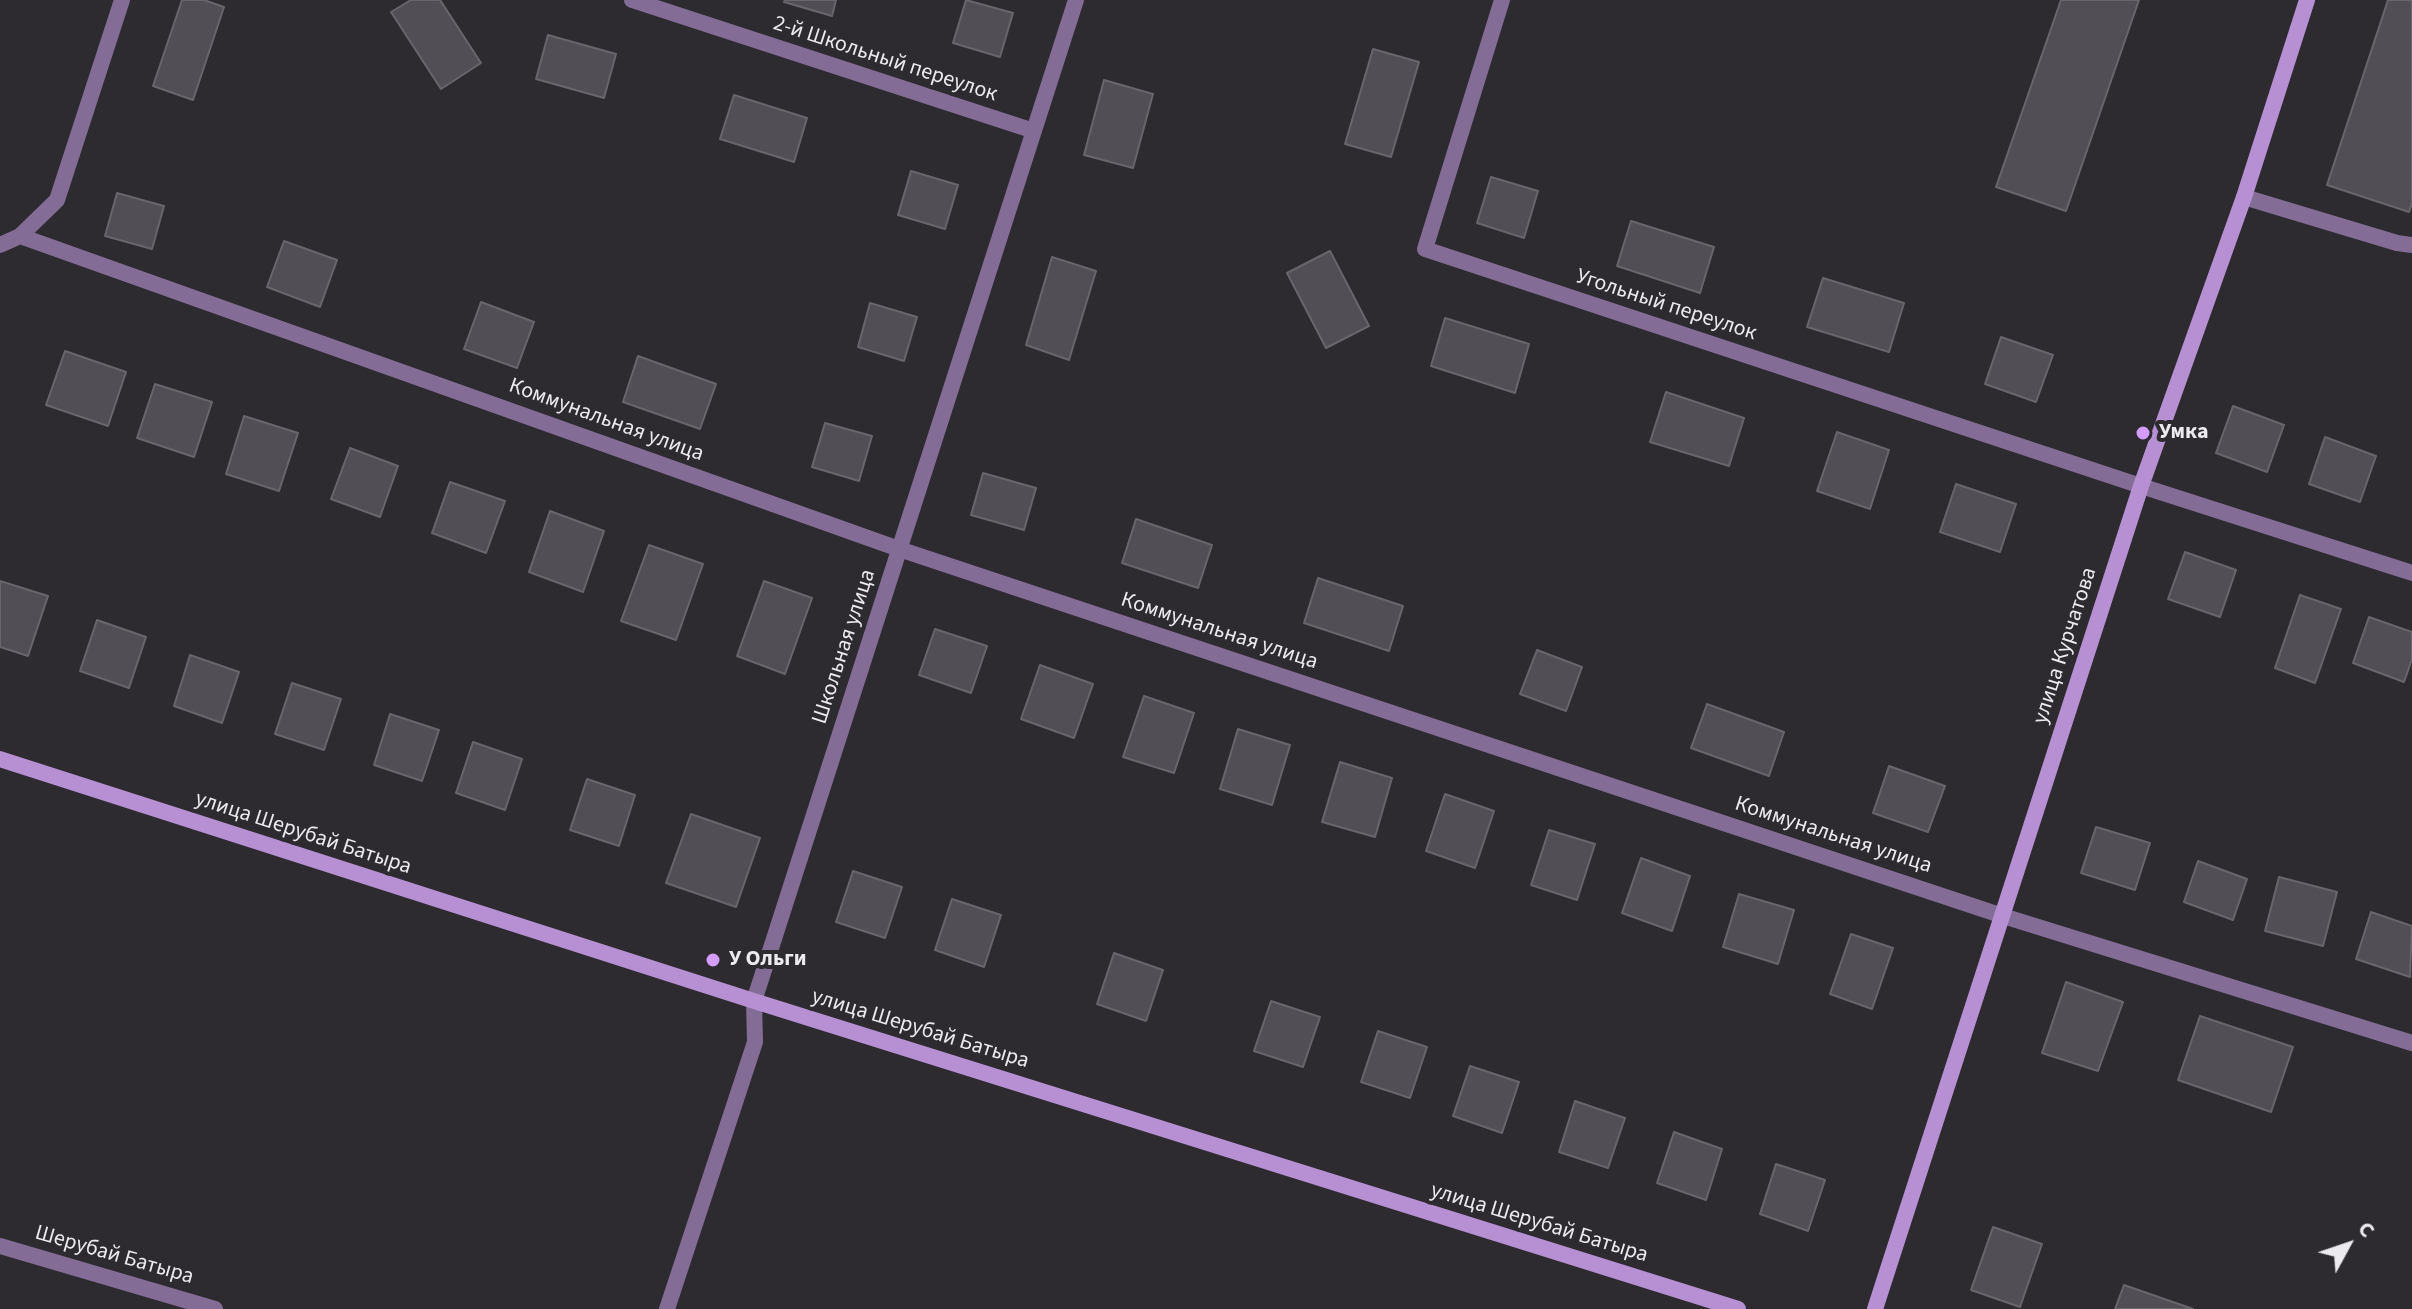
<!DOCTYPE html>
<meta charset="utf-8">
<style>
body{margin:0}
#map{position:relative;width:2412px;height:1309px;overflow:hidden;background:#2d2a30;font-family:"Source Sans 3",sans-serif}
canvas{display:block}
.north{position:absolute;left:2308px;top:1205px;width:80px;height:80px;-webkit-text-stroke:6px #2d2a30;paint-order:stroke;rotate:50deg;font-size:22px;font-weight:700;line-height:32px;text-align:center;color:#eceaee}
.north::after{content:'';display:block;margin:auto;width:28px;height:36px;background:#eceaee;clip-path:polygon(50% 0,100% 100%,50% 72%,0 100%)}
</style>
<div id="map">
<canvas width="2412" height="1309"></canvas>
<div class="north">С</div>
</div>
<script>
const c = document.querySelector('canvas').getContext('2d');
c.lineJoin = 'round';
function fillPath(path, color) { c.fillStyle = color; c.fill(path, 'evenodd'); }
const shape = rows => new Path2D(rows.map(r => 'M' + r).join(''));
function strokePath(path, color, width, dash) { c.strokeStyle = color; c.lineWidth = width; c.lineCap = dash ? 'butt' : 'round'; c.setLineDash(dash || []); c.stroke(path); }
function drawText(font, color, halo, rows, align = 'center') {
  c.font = font + ' "Source Sans 3",sans-serif'; c.lineWidth = 8; c.setLineDash([]); c.textBaseline = 'middle'; c.strokeStyle = halo; c.fillStyle = color; for (const [text, x, y, turn = 0] of rows) {
    c.save(); c.translate(x, y); c.rotate((+turn || 0) * Math.PI / 180); c.textAlign = isNaN(turn) ? turn : align; if (halo) c.strokeText(text, 0, 0); c.fillText(text, 0, 0); c.restore();
  }
}
const building = shape([
 [182,0,204,0,224,7,193,100,153,86,182,0],
 [411,0,440,0,481,63,441,89,391,12,411,0],
 [785,0,836,0,832,16,784,2,785,0],
 [966,0,1013,13,1000,57,953,43,966,0],
 [2061,0,2139,0,2066,211,1996,187,2061,0],
 [2388,0,2412,0,2412,203,2409,212,2327,185,2388,0],
 [548,35,616,54,604,98,536,79,548,35],
 [1373,49,1419,62,1391,157,1345,144,1373,49],
 [1104,80,1153,94,1133,168,1084,155,1104,80],
 [734,95,807,118,794,162,720,139,734,95],
 [911,171,958,185,945,229,898,215,911,171],
 [1491,177,1538,191,1524,238,1477,223,1491,177],
 [117,193,164,206,152,249,105,236,117,193],
 [1631,221,1714,247,1700,293,1617,266,1631,221],
 [284,241,337,260,320,307,267,287,284,241],
 [1330,251,1369,326,1326,348,1287,273,1330,251],
 [1052,257,1096,271,1069,360,1026,345,1052,257],
 [1823,278,1904,303,1889,352,1807,327,1823,278],
 [481,302,534,322,517,368,464,349,481,302],
 [870,303,917,317,904,361,858,347,870,303],
 [1445,318,1529,344,1515,393,1431,366,1445,318],
 [2001,337,2053,355,2036,402,1985,384,2001,337],
 [65,351,126,372,108,426,46,405,65,351],
 [638,356,716,384,700,429,623,402,638,356],
 [155,384,212,402,194,457,137,438,155,384],
 [1666,392,1744,418,1729,466,1650,442,1666,392],
 [2233,406,2284,425,2267,472,2216,453,2233,406],
 [244,416,298,433,279,491,226,474,244,416],
 [825,423,872,436,859,481,812,467,825,423],
 [1837,432,1889,450,1870,509,1817,491,1837,432],
 [2325,437,2376,456,2360,502,2309,484,2325,437],
 [350,448,398,466,380,517,331,499,350,448],
 [983,473,1036,488,1024,530,971,515,983,473],
 [450,482,505,501,486,553,432,533,450,482],
 [1956,484,2016,504,2000,552,1940,532,1956,484],
 [550,511,604,531,583,592,529,572,550,511],
 [1136,519,1212,545,1198,588,1122,563,1136,519],
 [649,545,703,564,676,640,621,621,649,545],
 [2185,552,2236,570,2220,617,2168,599,2185,552],
 [1318,578,1403,606,1389,651,1304,623,1318,578],
 [0,581,48,596,28,656,0,647,0,581],
 [764,581,812,598,785,674,737,656,764,581],
 [2300,595,2341,609,2315,683,2275,668,2300,595],
 [2369,617,2412,632,2412,659,2404,682,2353,663,2369,617],
 [97,620,146,637,129,688,80,671,97,620],
 [935,629,987,646,971,693,919,675,935,629],
 [1537,650,1582,667,1566,711,1520,694,1537,650],
 [190,655,239,672,222,723,174,706,190,655],
 [1040,665,1093,684,1074,738,1021,719,1040,665],
 [292,683,341,699,324,750,275,734,292,683],
 [1144,696,1194,713,1174,773,1123,757,1144,696],
 [1707,704,1784,732,1769,776,1691,748,1707,704],
 [390,714,439,730,422,781,374,765,390,714],
 [1238,729,1290,745,1272,805,1220,789,1238,729],
 [473,742,522,759,505,810,456,793,473,742],
 [1340,762,1392,778,1375,837,1322,822,1340,762],
 [1889,766,1945,786,1928,832,1873,813,1889,766],
 [587,779,635,795,619,846,570,830,587,779],
 [1445,794,1494,811,1475,868,1426,851,1445,794],
 [691,814,760,838,736,907,666,883,691,814],
 [2096,827,2150,843,2135,890,2081,873,2096,827],
 [1549,830,1595,844,1577,900,1531,885,1549,830],
 [1641,858,1690,876,1672,931,1622,913,1641,858],
 [2198,861,2247,879,2233,920,2184,902,2198,861],
 [853,871,902,887,885,938,836,922,853,871],
 [2279,877,2337,892,2323,946,2265,931,2279,877],
 [1739,894,1794,910,1778,964,1723,947,1739,894],
 [952,899,1001,915,984,967,935,950,952,899],
 [2371,912,2412,926,2410,977,2356,959,2371,912],
 [1851,934,1893,948,1872,1009,1830,994,1851,934],
 [1114,953,1163,970,1146,1021,1097,1004,1114,953],
 [2066,982,2123,1002,2098,1071,2042,1053,2066,982],
 [1271,1001,1320,1017,1303,1067,1254,1051,1271,1001],
 [2200,1016,2293,1047,2271,1112,2178,1080,2200,1016],
 [1378,1031,1427,1047,1410,1098,1361,1082,1378,1031],
 [1470,1066,1519,1082,1502,1133,1453,1116,1470,1066],
 [1575,1101,1625,1118,1608,1168,1559,1152,1575,1101],
 [1674,1132,1722,1149,1706,1200,1657,1183,1674,1132],
 [1776,1164,1825,1180,1808,1231,1760,1214,1776,1164],
 [1993,1227,2042,1244,2020,1307,1971,1290,1993,1227],
 [2124,1285,2193,1309,2115,1309,2124,1285]
]);
const lane = shape([
 [2244,197,2397,243,2412,245]
]);
const street = shape([
 [632,0,1034,131],
 [1502,0,1425,249,2141,486,2412,573],
 [20,236,899,549,2003,916,2412,1043],
 [0,245,20,236,57,200,122,0],
 [0,1246,215,1309],
 [667,1309,755,1042,754,1001,1076,0]
]);
const secondary = shape([
 [0,759,754,1001,1738,1309],
 [1875,1309,2141,486,2244,197,2307,0]
]);
const markers = [
 [2143,433,8,"#d49cfc"],
 [713,960,8,"#d49cfc"]
];
const streetNames = [
 ["2-й Школьный переулок",885,60,18],
 ["Угольный переулок",1666,306,18],
 ["Коммунальная улица",606,421,20],
 ["Коммунальная улица",1219,632,18],
 ["улица Курчатова",2066,646,-72],
 ["Школьная улица",845,647,-72],
 ["улица Шерубай Батыра",303,834,18],
 ["Коммунальная улица",1833,836,18],
 ["улица Шерубай Батыра",920,1030,17],
 ["улица Шерубай Батыра",1539,1224,17],
 ["Шерубай Батыра",114,1256,16]
];
const poiNames = [
 ["Умка",2159,433],
 ["У Ольги",729,960]
];
fillPath(building, '#524e55');
strokePath(building, '#69656c', 2);
strokePath(lane, '#836c95', 16);
strokePath(street, '#836c95', 16);
strokePath(secondary, '#b690d2', 16);
for (const [x, y, r, color] of markers) { const dot = new Path2D(); dot.arc(x, y, r, 0, 2 * Math.PI); c.fillStyle = color; c.fill(dot); strokePath(dot, '#2d2a30', 3); }
drawText('22px', '#eceaee', '#2d2a30', streetNames);
drawText('bold 22px', '#eceaee', '#2d2a30', poiNames, 'left');
</script>
